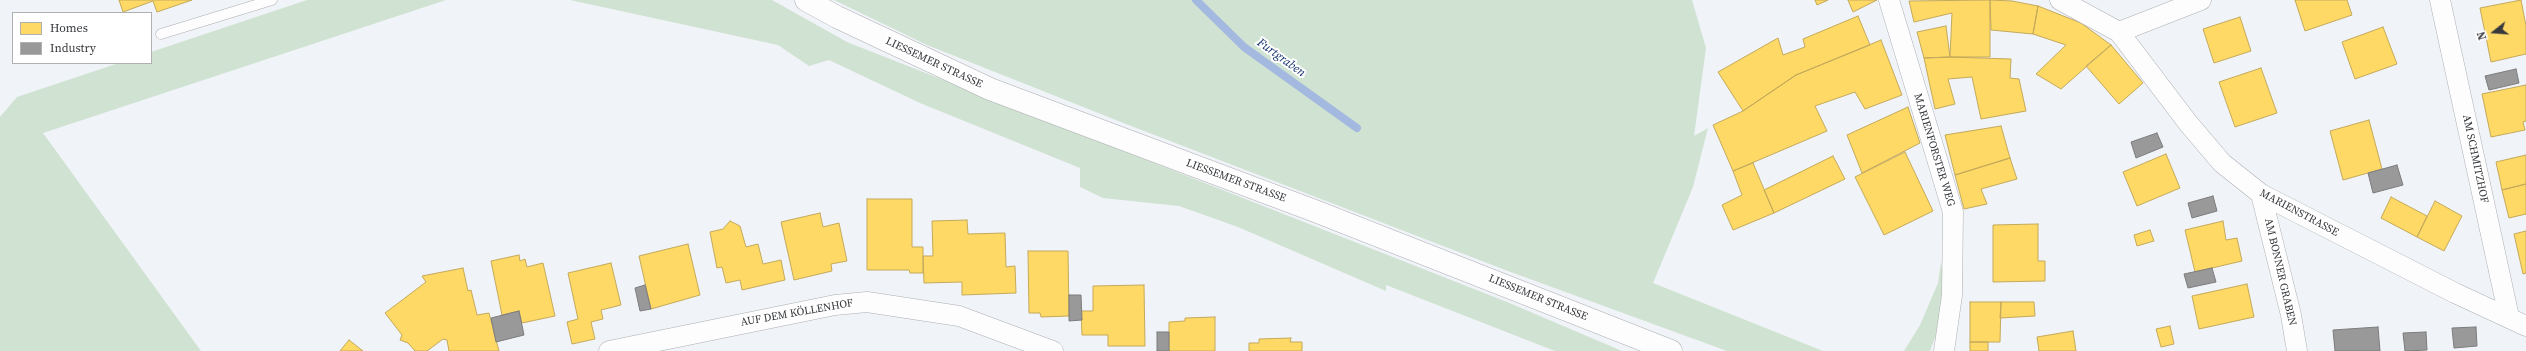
<!DOCTYPE html>
<meta charset="utf-8">
<style>
body{margin:0}
#map{position:relative;width:2526px;height:351px;overflow:hidden;background:#f0f3f8;font-family:"Source Serif 4",serif}
canvas{display:block}
.legend{position:absolute;left:12px;top:12px;width:140px;height:52px;box-sizing:border-box;background:#fff;border:1px solid #afb0b1;margin:0;padding:5px 7px;list-style:none;font-size:12px;color:#37393d}
.legend li{display:flex;align-items:center;gap:8px;height:20px}
.legend b{width:20px;border:1px solid #afb0b1}
.north{position:absolute;left:2474px;top:12px;width:40px;height:40px;-webkit-text-stroke:3px #fff;paint-order:stroke;rotate:253deg;font-size:11px;font-weight:700;line-height:16px;text-align:center;color:#37393d}
.north::after{content:'';display:block;margin:auto;width:14px;height:18px;background:#37393d;clip-path:polygon(50% 0,100% 100%,50% 72%,0 100%)}
</style>
<div id="map">
<canvas width="2526" height="351"></canvas>
<ul class="legend">
<li><b style="height:11px;background:#ffd966"></b>Homes</li>
<li><b style="height:11px;background:#999"></b>Industry</li>
</ul>
<div class="north">N</div>
</div>
<script>
const c = document.querySelector('canvas').getContext('2d');
c.lineJoin = 'round';
function fillPath(path, color) { c.fillStyle = color; c.fill(path, 'evenodd'); }
const shape = rows => new Path2D(rows.map(r => 'M' + r).join(''));
function strokePath(path, color, width, dash) { c.strokeStyle = color; c.lineWidth = width; c.lineCap = dash ? 'butt' : 'round'; c.setLineDash(dash || []); c.stroke(path); }
function drawText(font, color, halo, rows, align = 'center') {
  c.font = font + ' "Source Serif 4",serif'; c.lineWidth = 4; c.setLineDash([]); c.textBaseline = 'middle'; c.strokeStyle = halo; c.fillStyle = color; for (const [text, x, y, turn = 0] of rows) {
    c.save(); c.translate(x, y); c.rotate((+turn || 0) * Math.PI / 180); c.textAlign = isNaN(turn) ? turn : align; if (halo) c.strokeText(text, 0, 0); c.fillText(text, 0, 0); c.restore();
  }
}
const green = shape([
 [307,0,446,0,43,133,201,351,0,351,0,117,17,97,119,63,151,63,151,52],
 [570,0,772,0,847,42,1507,302,1622,351,1555,351,1386,285,1386,291,1238,227,1179,206,1103,198,1080,187,1080,168,920,103,829,60,809,66,778,45],
 [834,0,1692,0,1706,48,1694,136,1708,128,1693,187,1653,283,1823,351,1727,351,1508,271,1126,124,927,45],
 [1941,262,1944,286,1936,335,1930,351,1904,351,1920,325,1938,283]
]);
const homes = shape([
 [119,0,192,0,157,12,153,1,123,12,119,0],
 [1815,0,1828,0,1817,5,1815,0],
 [1848,0,1877,0,1853,12,1848,0],
 [1990,0,2012,1,2038,6,2033,34,1991,30,1990,0],
 [1990,0,1990,57,1950,57,1952,13,1914,22,1909,1,1990,0],
 [2295,0,2347,0,2352,15,2305,31,2295,0],
 [2521,0,2526,26,2526,54,2491,62,2480,8,2521,0],
 [2038,6,2081,23,2111,45,2061,89,2036,74,2066,45,2033,34,2038,6],
 [1858,16,1870,45,1796,75,1743,111,1718,72,1778,38,1783,55,1805,47,1803,39,1858,16],
 [2240,17,2251,51,2214,63,2203,29,2240,17],
 [1946,26,1950,57,1924,58,1917,32,1946,26],
 [2383,27,2397,64,2355,79,2342,42,2383,27],
 [1881,40,1902,95,1865,109,1855,92,1815,106,1827,131,1733,171,1713,125,1743,111,1796,75,1881,40],
 [2111,45,2143,83,2119,104,2086,66,2111,45],
 [1950,57,2011,59,2010,78,2019,79,2026,111,1981,119,1972,77,1948,79,1955,104,1935,109,1924,58,1950,57],
 [2261,68,2277,113,2235,127,2219,82,2261,68],
 [2526,85,2526,121,2523,122,2525,130,2491,137,2482,94,2526,85],
 [1908,107,1920,143,1862,173,1847,135,1908,107],
 [2369,120,2382,169,2343,180,2330,131,2369,120],
 [2001,126,2010,158,1955,175,1945,135,2001,126],
 [1905,152,1933,211,1884,235,1855,177,1905,152],
 [2166,154,2180,188,2137,206,2123,172,2166,154],
 [2526,155,2526,184,2502,190,2496,162,2526,155],
 [1833,156,1845,179,1774,213,1764,190,1833,156],
 [2010,158,2017,179,1981,189,1987,204,1964,209,1955,175,2010,158],
 [1753,163,1774,213,1733,230,1722,205,1742,195,1733,171,1753,163],
 [2526,184,2526,214,2509,218,2502,190,2526,184],
 [2391,197,2427,216,2417,237,2381,218,2391,197],
 [867,199,912,199,912,247,923,247,923,273,910,273,909,270,867,270,867,199],
 [2435,201,2462,216,2444,251,2417,237,2435,201],
 [820,213,823,227,839,223,847,261,831,264,832,271,794,280,781,222,820,213],
 [967,220,968,234,1005,233,1006,267,1015,266,1016,293,962,295,962,282,924,283,923,256,933,256,932,221,967,220],
 [730,221,740,226,746,247,758,244,763,264,781,260,785,280,742,290,740,280,726,283,722,267,717,268,710,232,723,229,730,221],
 [2223,221,2226,240,2237,238,2242,261,2195,272,2185,230,2223,221],
 [2038,224,2038,261,2045,261,2045,281,1993,282,1993,225,2038,224],
 [2150,230,2154,241,2137,246,2134,235,2150,230],
 [2526,231,2526,273,2523,274,2514,234,2526,231],
 [688,244,700,295,651,309,639,256,688,244],
 [1028,251,1068,251,1069,316,1041,317,1040,313,1029,313,1028,251],
 [519,255,520,261,525,259,527,267,543,263,555,316,522,323,519,311,502,315,491,261,519,255],
 [611,263,621,305,601,310,603,319,591,322,595,339,572,344,567,322,578,319,568,273,611,263],
 [463,268,468,291,471,290,477,315,489,313,499,351,449,351,447,340,443,339,427,351,415,351,408,343,400,340,402,335,385,313,426,282,422,276,463,268],
 [2247,284,2254,317,2199,329,2192,296,2247,284],
 [1144,285,1145,346,1108,346,1108,335,1082,335,1081,311,1093,311,1093,286,1144,285],
 [1970,302,2001,302,2000,342,1970,342,1970,302],
 [2001,302,2034,302,2035,316,2000,318,2001,302],
 [1215,317,1215,351,1169,351,1169,322,1185,321,1185,318,1215,317],
 [2170,326,2174,344,2161,347,2156,329,2170,326],
 [2073,331,2076,351,2039,351,2037,337,2073,331],
 [1291,338,1290,342,1302,342,1302,351,1249,351,1249,343,1259,343,1259,339,1291,338],
 [349,340,363,351,340,351,349,340],
 [1970,342,1988,342,1988,351,1970,351,1970,342]
]);
const industry = shape([
 [2516,69,2519,83,2489,90,2485,76,2516,69],
 [2157,133,2163,147,2136,158,2131,142,2157,133],
 [2397,165,2403,185,2373,193,2368,173,2397,165],
 [2213,196,2217,211,2192,218,2188,203,2213,196],
 [2212,268,2216,282,2188,288,2184,274,2212,268],
 [645,285,651,309,640,311,635,288,645,285],
 [1069,295,1081,295,1082,320,1069,321,1069,295],
 [519,311,524,335,496,342,491,318,519,311],
 [2378,327,2380,351,2335,351,2333,330,2378,327],
 [2476,327,2477,346,2454,348,2452,328,2476,327],
 [1157,332,1169,332,1169,351,1157,351,1157,332],
 [2426,332,2427,350,2405,351,2403,333,2426,332]
]);
const stream = shape([
 [1196,0,1244,47,1357,128]
]);
const lane = shape([
 [161,34,272,0]
]);
const street = shape([
 [1889,0,1953,212,1952,295,1944,351],
 [2060,0,2119,32,2188,123,2222,163,2261,194,2455,293,2526,326],
 [2440,0,2509,317],
 [2119,32,2201,0],
 [2261,194,2291,315,2297,351],
 [609,351,835,305,867,302,959,316,1053,351]
]);
const secondary = shape([
 [806,0,837,17,990,89,1315,211,1671,351]
]);
const streetNames = [
 ["LIESSEMER STRASSE",934,63,25],
 ["MARIENFORSTER WEG",1934,150,73],
 ["AM SCHMITZHOF",2475,159,78],
 ["LIESSEMER STRASSE",1236,181,20],
 ["MARIENSTRASSE",2299,213,28],
 ["AM BONNER GRABEN",2280,272,77],
 ["LIESSEMER STRASSE",1538,298,22],
 ["AUF DEM KÖLLENHOF",797,313,-10]
];
const waterNames = [
 ["Furtgraben",1281,58,36]
];
fillPath(green, '#d0e2d1');
fillPath(homes, '#ffd966');
strokePath(homes, '#c3a95a', 1);
fillPath(industry, '#999');
strokePath(industry, '#7c7c7d', 1);
strokePath(stream, '#a4b9df', 8);
strokePath(lane, '#acaeb2', 11);
strokePath(street, '#acaeb2', 21);
strokePath(secondary, '#acaeb2', 23);
strokePath(lane, '#fdfdfe', 10);
strokePath(street, '#fdfdfe', 20);
strokePath(secondary, '#fdfdfe', 22);
drawText('11px', '#37393d', '#fff', streetNames);
drawText('italic 12px', '#0e2d6b', '#fff', waterNames);
</script>
